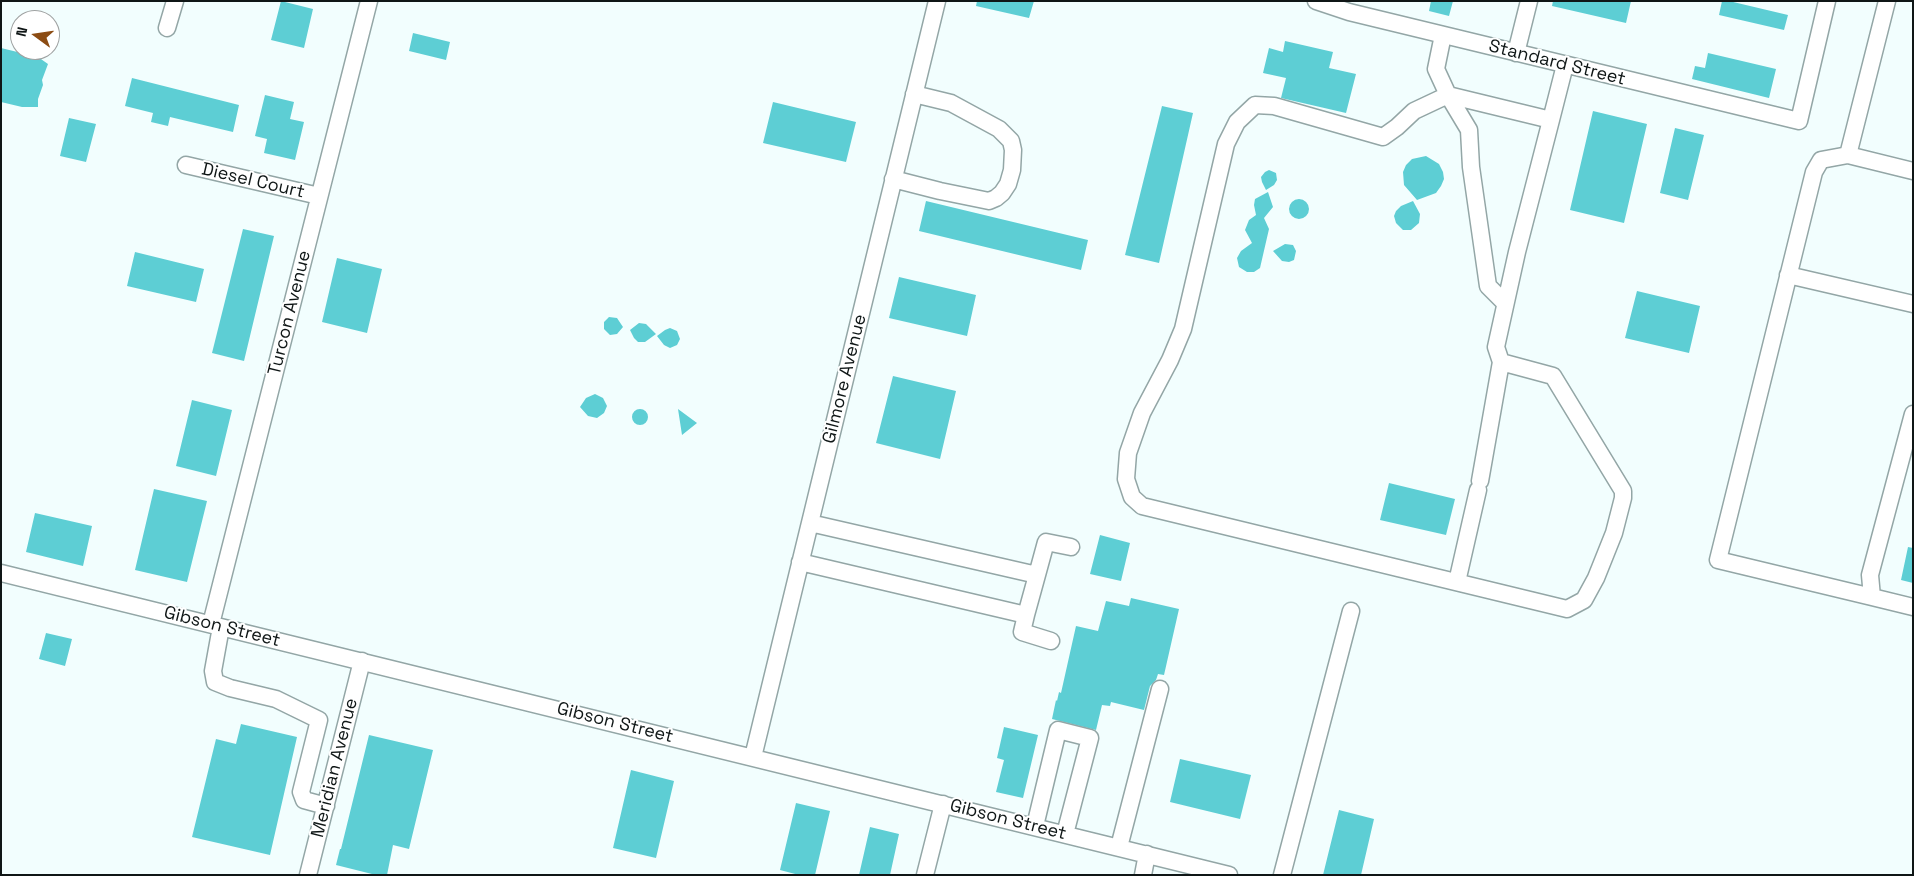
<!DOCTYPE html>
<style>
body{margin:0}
#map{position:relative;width:1914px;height:876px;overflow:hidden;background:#f2fefe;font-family:"Space Grotesk",sans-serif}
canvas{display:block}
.frame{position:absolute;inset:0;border:2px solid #0f1616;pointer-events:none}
.north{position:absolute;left:10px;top:10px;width:50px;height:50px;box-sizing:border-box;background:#fff;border:1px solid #9fa2a2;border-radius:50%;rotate:284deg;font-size:14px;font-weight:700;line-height:20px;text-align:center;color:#0f1616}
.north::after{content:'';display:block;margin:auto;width:18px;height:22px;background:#8c4c13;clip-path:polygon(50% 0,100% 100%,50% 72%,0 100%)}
</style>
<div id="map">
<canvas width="1914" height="876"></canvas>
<div class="frame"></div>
<div class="north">N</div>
</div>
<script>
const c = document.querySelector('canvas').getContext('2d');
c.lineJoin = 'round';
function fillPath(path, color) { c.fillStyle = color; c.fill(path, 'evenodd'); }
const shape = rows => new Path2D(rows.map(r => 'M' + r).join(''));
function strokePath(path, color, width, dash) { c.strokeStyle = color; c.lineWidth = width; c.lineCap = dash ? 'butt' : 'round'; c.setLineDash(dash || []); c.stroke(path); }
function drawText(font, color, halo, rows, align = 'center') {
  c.font = font + ' "Space Grotesk",sans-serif'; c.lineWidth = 4; c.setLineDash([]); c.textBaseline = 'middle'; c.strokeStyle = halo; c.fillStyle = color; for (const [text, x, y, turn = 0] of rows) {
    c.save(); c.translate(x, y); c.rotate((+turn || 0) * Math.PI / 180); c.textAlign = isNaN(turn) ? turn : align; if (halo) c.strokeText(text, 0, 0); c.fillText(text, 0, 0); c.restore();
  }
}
const building = shape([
 [281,1,313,9,304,48,271,40],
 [977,1,1034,1,1029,18,976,6],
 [1431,1,1453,1,1449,16,1429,11],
 [1553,1,1631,1,1626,23,1552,6],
 [1722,1,1729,1,1788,15,1784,30,1719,15],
 [413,33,450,42,446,60,409,51],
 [1285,41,1333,52,1329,68,1356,74,1346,113,1281,98,1286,78,1263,73,1269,48,1283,52],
 [1,48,38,57,48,64,42,80,43,85,38,99,38,107,22,107,1,102],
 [1708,53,1776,69,1769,98,1692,79,1695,66,1705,68],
 [132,78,239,105,233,132,170,117,168,126,151,122,153,113,125,106],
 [265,95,294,102,290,119,304,122,295,160,264,153,267,139,255,136],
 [773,102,856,122,846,162,763,143],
 [1162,106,1193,113,1159,263,1125,255],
 [1593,111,1647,124,1624,223,1570,210],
 [69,118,96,124,86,162,60,156],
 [1675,128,1704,135,1688,200,1660,193],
 [1426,156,1439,164,1443,172,1444,179,1441,186,1436,193,1417,200,1404,185,1403,172,1406,165,1412,159],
 [1269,170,1276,173,1277,180,1274,185,1266,190,1262,182,1261,177,1265,172],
 [1268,192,1273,207,1264,218,1269,229,1260,268,1254,272,1247,272,1239,267,1237,258,1241,251,1252,243,1245,230,1249,220,1256,215,1254,205,1255,199],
 '1289 209a10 10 0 1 1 20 0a10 10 0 1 1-20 0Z',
 [926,201,1088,240,1081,270,919,231],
 [1413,201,1420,214,1419,223,1411,230,1403,230,1396,223,1394,216,1396,211,1401,206],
 [243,229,274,236,244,361,212,353],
 [1285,244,1293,245,1296,251,1294,260,1289,262,1282,261,1273,251],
 [135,252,204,269,196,302,127,286],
 [337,258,382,269,367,333,322,322],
 [899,277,976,295,967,336,889,318],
 [1637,291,1700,306,1689,353,1625,338],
 [609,317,617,318,623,327,617,334,610,335,604,329,604,322],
 [639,323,646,324,656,334,645,342,638,342,634,338,630,330],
 [670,328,677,331,680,339,677,345,670,348,664,345,657,336,665,330],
 [893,376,956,391,940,459,876,443],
 [595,394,603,398,607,406,604,413,597,418,588,416,580,407,586,398],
 [192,400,232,410,216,476,176,466],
 [678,409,697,423,682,435],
 '632 417a8 8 0 1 1 16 0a8 8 0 1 1-16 0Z',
 [1389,483,1455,499,1446,535,1380,520],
 [154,489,207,501,187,582,135,570],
 [35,513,92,526,83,566,26,552],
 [1100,535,1130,543,1121,581,1090,574],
 [1908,547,1913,548,1913,583,1901,580],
 [1131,598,1179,609,1164,675,1158,674,1156,680,1150,686,1144,710,1111,702,1110,706,1102,705,1096,730,1052,719,1056,700,1057,701,1059,692,1061,693,1076,626,1098,631,1106,601,1129,606],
 [46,633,72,639,65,666,39,659],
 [241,724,297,737,270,855,192,837,216,739,236,744],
 [1004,727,1038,735,1023,798,996,792,1004,760,997,758],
 [369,735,433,750,409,849,393,845,387,875,376,875,336,865,340,849,341,849],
 [1180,759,1251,775,1240,819,1170,802],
 [631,770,674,781,656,858,613,848],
 [796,803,830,811,815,875,799,875,780,870],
 [1339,810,1374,819,1361,875,1323,875],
 [870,827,899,834,890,875,859,875]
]);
const minor = shape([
 [1316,1,1349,12,1799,121,1827,1],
 [167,28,175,1],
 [1443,35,1436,69,1448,95,1469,130,1471,167,1488,286,1505,303],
 [1516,53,1529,1],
 [1551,120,1448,95,1414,111,1397,127,1383,137,1274,106,1255,105,1237,122,1226,144,1183,329,1170,360,1142,413,1128,453,1126,479,1132,497,1142,506,1567,609,1584,600,1596,578,1614,533,1623,498,1623,491,1553,376,1501,362,1496,347,1517,252,1551,120,1565,65],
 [1848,155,1913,171],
 [186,165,319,196],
 [893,179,940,191,989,201,996,198,1002,193,1008,184,1012,170,1013,150,1011,141,999,129,951,103,914,94],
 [1788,275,1913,304],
 [1913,414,1870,575,1872,597,1913,607],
 [1480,481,1501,362],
 [800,562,1026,615,1037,575,810,523],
 [1,573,1229,875],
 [1037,575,1046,542,1071,547],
 [1457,582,1478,490],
 [1872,597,1718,560,1814,172,1821,160,1848,155,1887,1],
 [1026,615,1022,632,1051,641],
 [211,624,369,1],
 [221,627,213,671,215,682,230,688,276,699,319,720,301,792,304,800,326,806],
 [753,757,937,1],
 [1035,826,1058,730,1090,738,1065,834],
 [1119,847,1160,689],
 [308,875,362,661],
 [925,875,943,804],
 [1143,875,1147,854],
 [1282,875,1351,611]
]);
const streetNames = [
 ["Standard Street",1557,63,14],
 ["Diesel Court",253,181,13],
 ["Turcon Avenue",290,313,-76],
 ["Gilmore Avenue",845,379,-76],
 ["Gibson Street",222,627,14],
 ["Gibson Street",615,723,14],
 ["Meridian Avenue",335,768,-76],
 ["Gibson Street",1008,820,14]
];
fillPath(building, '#5dced4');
strokePath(minor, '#93a6a6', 19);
strokePath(minor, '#fff', 16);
drawText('18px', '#0f1616', '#fff', streetNames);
</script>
